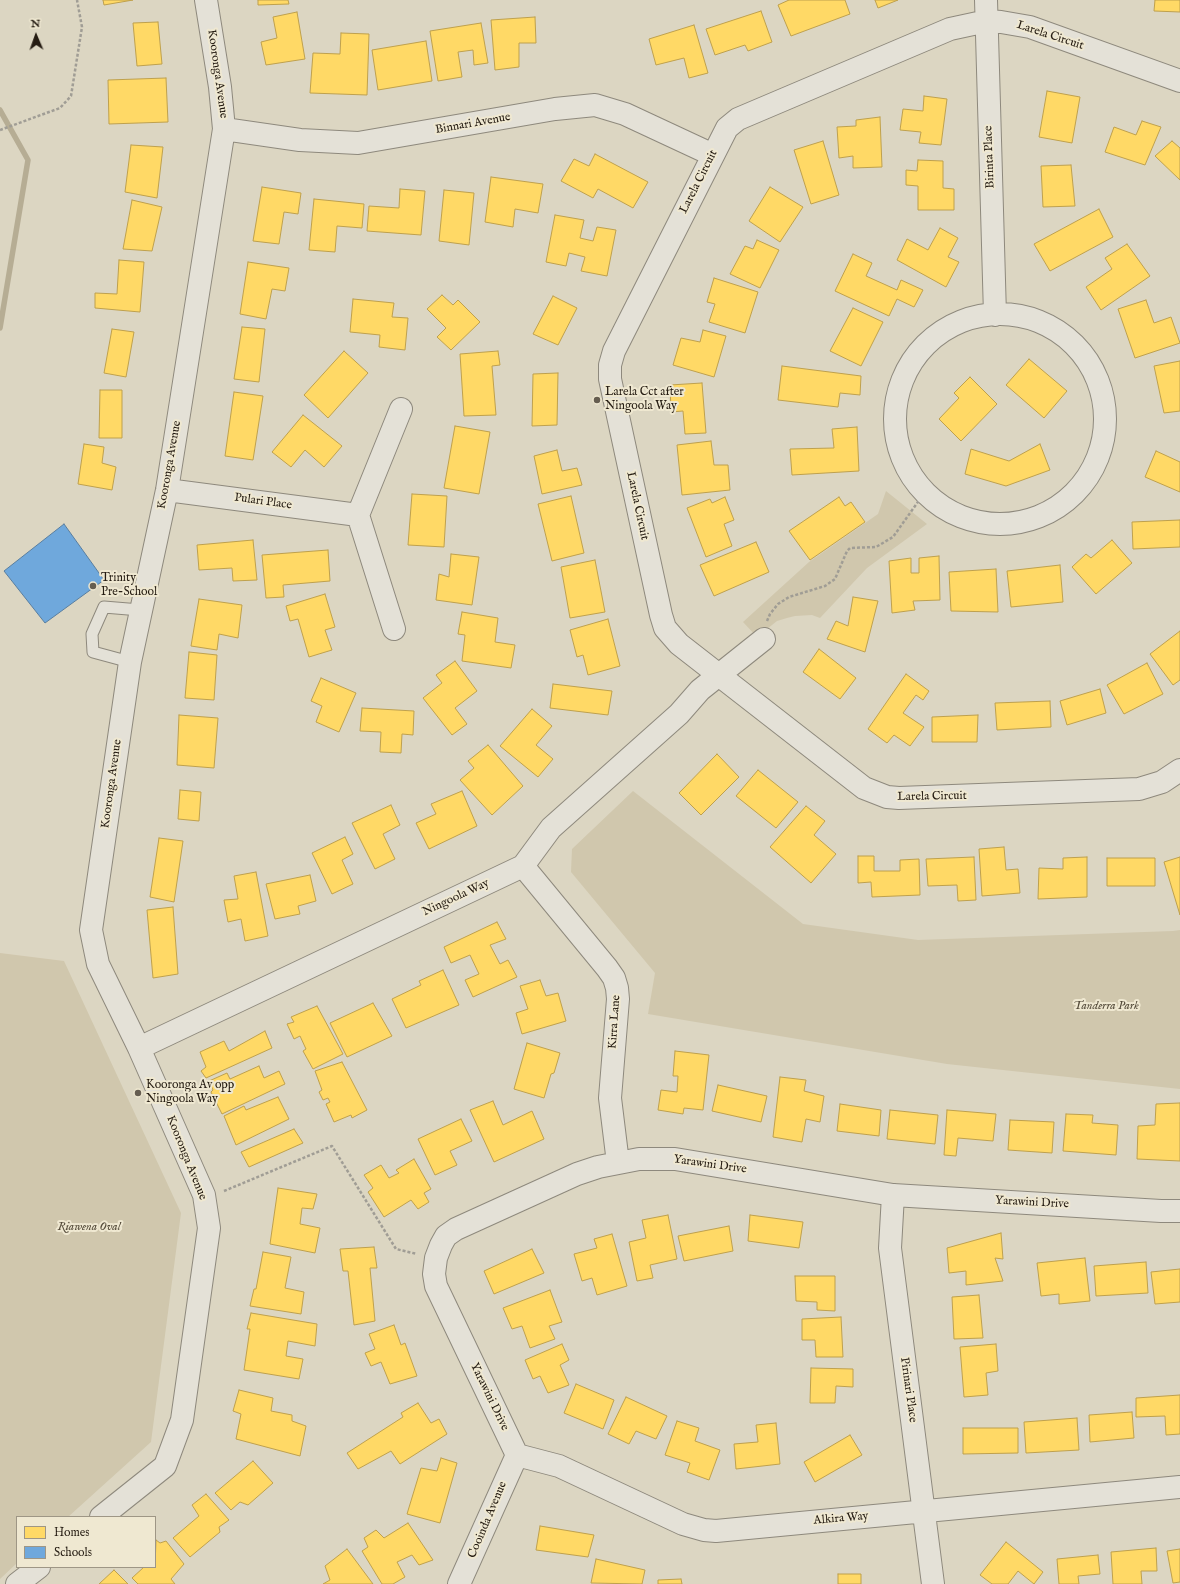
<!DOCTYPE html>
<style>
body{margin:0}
#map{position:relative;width:1180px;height:1584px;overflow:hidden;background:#dcd6c2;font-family:"IM FELL English",serif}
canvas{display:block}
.legend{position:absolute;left:16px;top:1516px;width:140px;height:52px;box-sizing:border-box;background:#efe8d1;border:1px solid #9e9685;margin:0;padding:5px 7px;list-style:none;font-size:12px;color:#251c12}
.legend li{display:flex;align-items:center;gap:8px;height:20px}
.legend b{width:20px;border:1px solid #9e9685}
.north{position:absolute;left:16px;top:16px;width:40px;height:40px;-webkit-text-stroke:3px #efe8d1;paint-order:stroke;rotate:358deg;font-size:11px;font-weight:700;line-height:16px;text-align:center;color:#251c12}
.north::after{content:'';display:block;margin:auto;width:14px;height:18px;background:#251c12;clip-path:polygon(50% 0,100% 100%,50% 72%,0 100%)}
</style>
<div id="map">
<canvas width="1180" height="1584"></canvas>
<ul class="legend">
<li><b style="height:11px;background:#ffd966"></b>Homes</li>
<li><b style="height:11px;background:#6fa8dc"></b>Schools</li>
</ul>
<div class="north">N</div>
</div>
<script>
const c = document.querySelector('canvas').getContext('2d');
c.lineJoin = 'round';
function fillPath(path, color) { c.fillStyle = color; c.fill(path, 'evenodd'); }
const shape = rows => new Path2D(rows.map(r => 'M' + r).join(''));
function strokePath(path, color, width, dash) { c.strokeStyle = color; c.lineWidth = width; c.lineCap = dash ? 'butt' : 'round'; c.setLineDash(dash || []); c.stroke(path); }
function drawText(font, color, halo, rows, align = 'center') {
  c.font = font + ' "IM FELL English",serif'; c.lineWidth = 4; c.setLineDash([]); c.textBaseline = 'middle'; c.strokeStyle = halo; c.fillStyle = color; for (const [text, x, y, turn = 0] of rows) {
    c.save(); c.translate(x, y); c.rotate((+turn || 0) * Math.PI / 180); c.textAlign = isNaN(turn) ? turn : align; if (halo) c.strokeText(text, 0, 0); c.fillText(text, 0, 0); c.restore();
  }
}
const green = shape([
 [886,491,927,524,867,568,820,618,812,615,795,616,787,618,777,621,757,637,743,622,809,562,878,514],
 [633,791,803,924,918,940,1173,931,1180,930,1180,1089,947,1064,648,1014,655,973,571,872,572,849],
 [0,953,64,961,181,1213,151,1442,68,1517,17,1517,17,1563,0,1579]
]);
const homes = shape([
 [103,0,133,0,104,5,103,0],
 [258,0,288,0,289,4,258,5,258,0],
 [789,0,845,0,850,14,791,36,778,5,789,0],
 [875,0,898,0,878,8,875,0],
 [1155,0,1180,0,1180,12,1154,11,1155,0],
 [761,11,772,42,748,51,745,45,715,55,706,29,761,11],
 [297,12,305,59,266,65,261,42,277,38,273,17,297,12],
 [535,17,536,43,519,43,519,67,495,70,491,20,535,17],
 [158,22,162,64,137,66,133,23,158,22],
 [481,23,488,63,474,65,473,50,458,52,462,77,438,81,430,31,481,23],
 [694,25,708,73,689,78,684,58,656,65,649,39,694,25],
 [341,33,369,34,367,95,310,93,313,53,340,54,341,33],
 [426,41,432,81,378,90,372,50,426,41],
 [166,78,168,122,109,124,108,80,166,78],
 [1047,91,1080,97,1072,143,1039,137,1047,91],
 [924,96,947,99,941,145,919,143,921,132,900,130,903,109,923,111,924,96],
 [880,117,882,167,853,168,853,156,839,158,837,127,856,126,856,120,880,117],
 [1142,121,1161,127,1145,165,1105,152,1114,127,1136,135,1142,121],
 [823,141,839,195,811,204,794,150,823,141],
 [1172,141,1180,148,1180,180,1155,156,1172,141],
 [131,145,163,147,157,198,125,192,131,145],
 [595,154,648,182,633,208,598,189,593,198,561,181,574,159,589,166,595,154],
 [918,160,943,161,943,188,954,189,954,210,918,210,918,186,906,185,906,170,917,171,918,160],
 [1071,165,1075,206,1043,207,1041,166,1071,165],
 [491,177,543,184,538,213,515,209,513,227,485,222,491,177],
 [262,187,301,193,298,214,284,212,279,244,253,241,262,187],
 [770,187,803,207,780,242,749,221,770,187],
 [400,189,425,191,421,235,367,231,369,206,399,208,400,189],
 [444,190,474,193,469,245,439,241,444,190],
 [314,199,364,204,362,228,337,226,335,252,309,250,314,199],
 [132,200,162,207,152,251,123,249,132,200],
 [1099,209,1113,237,1050,271,1034,244,1099,209],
 [555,215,584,220,580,238,593,241,597,227,616,230,607,276,581,271,585,257,569,253,566,266,546,262,555,215],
 [940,228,958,238,948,257,959,262,946,287,897,260,907,239,928,250,940,228],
 [757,240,779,250,760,288,730,274,745,246,753,249,757,240],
 [1127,244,1150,276,1101,310,1086,287,1112,269,1105,258,1127,244],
 [853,254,872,263,866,276,897,290,901,280,923,290,914,307,897,299,889,316,835,291,853,254],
 [119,260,144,262,140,312,95,308,95,293,117,294,119,260],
 [248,262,289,268,285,291,272,289,266,319,240,314,248,262],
 [714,278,758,292,745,333,709,322,715,304,707,302,714,278],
 [442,295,453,305,458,300,480,322,451,350,437,337,446,328,427,309,442,295],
 [553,296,577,308,558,345,533,334,553,296],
 [353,299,394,303,392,317,408,318,405,350,379,347,380,335,350,332,353,299],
 [1146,300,1154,323,1171,317,1180,343,1135,358,1118,309,1146,300],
 [853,308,883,322,861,366,830,351,853,308],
 [242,327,265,329,259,382,234,379,242,327],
 [112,329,134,332,126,377,104,373,112,329],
 [703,330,726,336,714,377,673,365,681,338,700,342,703,330],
 [344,351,368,373,328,418,304,395,344,351],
 [498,351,500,365,492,366,496,415,464,416,460,354,498,351],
 [1029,359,1067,391,1044,418,1006,385,1029,359],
 [1180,361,1180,411,1164,413,1154,366,1180,361],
 [782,366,861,376,860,395,840,393,838,407,778,400,782,366],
 [558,373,557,425,532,426,533,374,558,373],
 [970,377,997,404,961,441,939,419,959,398,954,393,970,377],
 [702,383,706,433,685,434,683,411,671,412,670,385,702,383],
 [100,390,122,390,122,438,99,438,100,390],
 [234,392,263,396,253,460,225,456,234,392],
 [303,415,342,446,324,467,305,450,291,467,272,452,303,415],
 [455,426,490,432,479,494,444,488,455,426],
 [857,427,859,471,792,475,790,449,834,448,832,429,857,427],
 [711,441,714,465,728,465,730,490,682,495,677,445,711,441],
 [84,444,104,447,102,463,116,467,112,490,78,484,84,444],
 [1040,444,1050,470,1006,486,965,474,971,449,1009,461,1040,444],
 [557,450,562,471,577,468,582,485,542,494,534,456,557,450],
 [1156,451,1180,462,1180,492,1145,477,1156,451],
 [412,494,447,496,444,547,408,545,412,494],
 [571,496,584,553,552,561,538,504,571,496],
 [725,497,734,520,724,524,732,546,706,557,687,508,710,499,712,503,725,497],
 [839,497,845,506,851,502,865,522,810,560,789,531,839,497],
 [1180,520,1180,547,1133,549,1132,522,1180,520],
 [253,540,257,580,233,581,232,568,199,570,197,545,253,540],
 [1112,540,1132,563,1096,594,1072,567,1086,554,1091,558,1112,540],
 [756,542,769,572,714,596,700,565,756,542],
 [328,550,330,581,283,585,284,597,266,598,262,555,328,550],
 [451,554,479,557,472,605,436,600,439,574,449,577,451,554],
 [939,556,940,600,913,601,915,610,892,613,889,561,911,558,911,573,919,573,919,558,939,556],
 [595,560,605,612,570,618,561,567,595,560],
 [1060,565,1063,602,1011,607,1007,571,1060,565],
 [996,569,998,612,951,611,949,572,996,569],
 [325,594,335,627,325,630,332,650,309,657,298,619,290,621,286,606,325,594],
 [853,597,878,601,865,652,827,639,836,621,848,626,853,597],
 [199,599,242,605,238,638,219,634,217,650,191,646,199,599],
 [462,612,498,618,495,642,515,645,511,668,462,661,465,635,458,634,462,612],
 [608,619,620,666,588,675,583,655,577,657,570,630,608,619],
 [1180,631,1180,680,1173,685,1150,654,1180,631],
 [819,649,856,678,840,699,803,672,819,649],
 [189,652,217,655,214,700,185,698,189,652],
 [455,661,477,691,455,708,467,724,452,735,423,698,442,683,436,675,455,661],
 [1147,663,1163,694,1124,714,1107,685,1147,663],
 [906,674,929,691,923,700,916,695,903,713,924,727,910,746,894,735,887,743,868,729,906,674],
 [321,678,356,693,339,732,316,722,322,706,311,701,321,678],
 [553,684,612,691,608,715,550,708,553,684],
 [1100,689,1106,713,1067,725,1060,701,1100,689],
 [1050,701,1051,727,997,730,995,703,1050,701],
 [362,708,414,711,413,735,402,734,401,753,380,752,381,732,360,731,362,708],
 [532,709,552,726,536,745,553,759,538,777,500,746,532,709],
 [179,715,218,718,214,768,177,765,179,715],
 [978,715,977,742,932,742,932,717,978,715],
 [488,745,523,786,492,815,460,780,474,768,468,761,488,745],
 [717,754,739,777,701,815,679,793,717,754],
 [758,770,798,802,776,828,736,796,758,770],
 [180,790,201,792,199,821,178,819,180,790],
 [462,791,477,826,429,849,416,823,436,814,431,804,462,791],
 [391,805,400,825,383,834,395,859,375,869,352,823,391,805],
 [806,806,825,821,814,835,836,854,811,883,770,847,806,806],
 [345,837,353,854,342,860,353,884,332,894,312,853,345,837],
 [159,838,183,841,174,902,150,897,159,838],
 [1004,847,1006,870,1018,869,1020,893,982,896,979,849,1004,847],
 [858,856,874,856,874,871,900,871,900,860,919,859,920,895,872,897,871,882,858,883,858,856],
 [974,857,976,900,958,901,957,885,928,886,926,859,974,857],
 [1087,857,1087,897,1038,899,1039,868,1063,869,1063,858,1087,857],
 [1180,857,1180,915,1164,862,1180,857],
 [1107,858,1155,858,1155,886,1107,886,1107,858],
 [256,872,268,936,245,941,241,919,228,922,224,900,238,899,234,876,256,872],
 [310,875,316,901,298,906,300,914,275,919,266,884,310,875],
 [173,907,178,974,153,978,147,910,173,907],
 [497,922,506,939,490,945,500,964,508,960,517,977,473,997,465,980,479,974,470,955,451,963,444,947,497,922],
 [443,970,459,1005,406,1028,392,999,421,985,419,981,443,970],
 [540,980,546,996,558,993,566,1021,522,1034,516,1013,528,1009,520,986,540,980],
 [373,1003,392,1036,347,1057,330,1023,373,1003],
 [317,1006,343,1054,313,1069,303,1051,306,1049,300,1036,294,1039,287,1024,294,1022,291,1017,317,1006],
 [265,1031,272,1048,206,1078,201,1071,206,1067,200,1052,224,1041,229,1051,265,1031],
 [527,1043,560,1053,554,1073,551,1074,544,1098,514,1089,527,1043],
 [675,1051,709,1055,703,1110,684,1108,683,1114,658,1110,661,1090,677,1092,678,1076,673,1076,675,1051],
 [342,1062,367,1110,352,1118,351,1115,334,1122,326,1104,330,1102,328,1098,323,1100,319,1092,322,1090,315,1071,342,1062],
 [259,1066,264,1078,279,1071,285,1084,222,1114,211,1092,213,1090,209,1081,227,1073,230,1079,259,1066],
 [780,1077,806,1080,804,1091,824,1096,820,1122,806,1119,802,1142,773,1137,780,1077],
 [718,1085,767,1096,761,1122,712,1111,718,1085],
 [278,1097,289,1119,236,1145,224,1116,244,1106,246,1110,278,1097],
 [493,1101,503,1125,532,1111,544,1139,494,1162,470,1110,493,1101],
 [1180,1103,1180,1161,1137,1159,1138,1126,1155,1125,1156,1104,1180,1103],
 [840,1104,881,1110,879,1136,837,1131,840,1104],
 [890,1110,938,1115,935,1144,887,1139,890,1110],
 [947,1110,996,1114,993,1141,958,1138,956,1156,944,1155,947,1110],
 [1066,1114,1093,1115,1092,1123,1118,1125,1116,1155,1063,1151,1066,1114],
 [461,1119,472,1141,450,1151,457,1165,435,1175,418,1139,461,1119],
 [1010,1120,1054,1122,1052,1153,1008,1150,1010,1120],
 [294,1129,303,1143,249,1167,241,1152,294,1129],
 [414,1159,431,1189,424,1193,429,1202,418,1209,411,1200,384,1217,368,1192,373,1188,364,1175,381,1165,389,1178,399,1173,396,1170,414,1159],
 [278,1188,317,1194,313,1209,302,1208,300,1224,320,1228,315,1253,270,1244,278,1188],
 [668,1215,677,1259,650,1265,653,1278,637,1281,629,1242,646,1238,642,1220,668,1215],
 [750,1215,803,1222,799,1248,748,1241,750,1215],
 [729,1226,733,1251,684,1261,678,1236,729,1226],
 [1001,1233,1003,1259,995,1258,1003,1281,966,1285,966,1271,949,1273,947,1248,1001,1233],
 [612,1234,627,1286,597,1295,592,1278,582,1281,574,1254,597,1248,594,1239,612,1234],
 [374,1247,377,1268,370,1268,375,1321,354,1325,348,1271,343,1271,340,1249,374,1247],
 [532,1249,544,1273,494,1294,484,1271,532,1249],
 [263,1252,291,1257,285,1288,304,1292,301,1314,250,1306,254,1289,256,1289,263,1252],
 [1085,1258,1090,1301,1059,1304,1059,1294,1041,1296,1037,1263,1085,1258],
 [1146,1262,1148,1293,1096,1296,1094,1266,1146,1262],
 [1180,1269,1180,1302,1155,1304,1151,1272,1180,1269],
 [795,1276,835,1276,835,1311,817,1310,817,1302,796,1301,795,1276],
 [550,1290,562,1322,549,1326,555,1339,530,1348,522,1326,512,1329,503,1308,550,1290],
 [979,1295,983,1338,954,1339,952,1297,979,1295],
 [251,1313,317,1324,315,1346,288,1341,286,1356,303,1359,299,1379,244,1370,250,1329,247,1329,251,1313],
 [841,1317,843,1357,816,1357,815,1340,802,1340,802,1319,841,1317],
 [394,1325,401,1345,405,1343,417,1376,390,1384,381,1362,371,1366,365,1353,375,1349,369,1334,394,1325],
 [562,1344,569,1360,560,1365,569,1385,548,1393,540,1376,533,1379,525,1360,562,1344],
 [996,1344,998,1371,986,1373,988,1395,964,1397,960,1347,996,1344],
 [811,1368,853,1369,853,1387,836,1386,835,1403,810,1403,811,1368],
 [576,1384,614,1400,603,1429,564,1413,576,1384],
 [239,1390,273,1398,271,1411,292,1415,292,1421,306,1426,300,1456,236,1439,241,1414,233,1411,239,1390],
 [1180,1395,1180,1434,1166,1435,1165,1416,1136,1417,1136,1398,1180,1395],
 [626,1397,667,1416,656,1439,636,1431,629,1444,608,1434,626,1397],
 [418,1403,431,1423,439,1419,447,1434,400,1464,391,1451,358,1469,347,1453,403,1417,401,1413,418,1403],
 [1132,1412,1134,1438,1090,1442,1089,1415,1132,1412],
 [1077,1418,1079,1450,1026,1453,1024,1422,1077,1418],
 [677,1421,699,1428,695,1441,720,1450,709,1480,687,1472,690,1463,665,1455,677,1421],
 [776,1423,780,1464,736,1469,734,1444,758,1442,756,1425,776,1423],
 [963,1428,1018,1428,1018,1453,963,1454,963,1428],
 [850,1435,862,1455,815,1482,804,1462,850,1435],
 [441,1458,457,1463,440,1523,407,1514,421,1468,437,1471,441,1458],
 [253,1461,273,1483,248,1505,240,1502,231,1510,215,1493,253,1461],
 [206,1494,229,1520,219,1527,220,1532,190,1557,173,1538,199,1516,192,1505,206,1494],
 [408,1523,433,1560,419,1565,412,1555,397,1562,405,1577,393,1584,382,1584,362,1551,368,1547,364,1538,376,1530,384,1538,408,1523],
 [540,1526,594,1535,588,1557,536,1550,540,1526],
 [156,1540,160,1543,166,1541,184,1564,171,1579,175,1584,138,1584,132,1578,144,1567,155,1567,156,1540],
 [1006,1542,1043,1572,1034,1584,1018,1571,1008,1584,992,1584,980,1575,1006,1542],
 [1156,1548,1157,1571,1141,1571,1142,1584,1113,1584,1111,1552,1156,1548],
 [347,1549,373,1584,323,1584,330,1580,325,1566,347,1549],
 [1180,1549,1180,1582,1173,1583,1167,1551,1180,1549],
 [1098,1555,1100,1574,1078,1576,1079,1584,1059,1584,1057,1559,1098,1555],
 [596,1559,645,1570,642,1584,591,1583,596,1559],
 [114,1570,128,1584,99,1584,114,1570],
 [838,1574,861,1574,861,1584,838,1584,838,1574],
 [681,1579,682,1584,658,1584,658,1580,681,1579]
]);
const schools = shape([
 [64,524,104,580,45,623,4,571,64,524]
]);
const stream = shape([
 [0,110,28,160,0,328]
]);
const path = shape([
 [0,130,60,108,71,96,82,27,77,0],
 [767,621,770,614,778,604,789,597,825,586,835,579,847,551,850,548,876,547,893,537,925,492],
 [224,1191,332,1146,396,1249,417,1254]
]);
const lane = shape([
 [130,662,93,652,92,634,104,607,140,610]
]);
const street = shape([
 [986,0,995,315],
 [1180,81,1030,27,1001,22,987,21,950,29,738,119,727,128,614,351,610,365,610,379,661,615,665,628,679,644,864,788,887,797,899,798,1139,789,1162,782,1180,770],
 [224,129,300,140,358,143,555,109,595,105,625,114,713,155],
 '895 419a105 105 0 1 1 210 0a105 105 0 1 1-210 0Z',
 [167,490,358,515],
 [394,629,358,515,401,409],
 [523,866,607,968,614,978,617,988,618,999,610,1098,618,1163],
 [139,1048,523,866,551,828,679,714,700,690,764,639],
 [893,1195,890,1248,933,1584],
 [517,1455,436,1286,434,1274,436,1258,441,1245,446,1236,456,1229,577,1174,598,1167,639,1159,675,1159,893,1195,1161,1211,1180,1211],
 [517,1455,559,1466,683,1524,704,1530,716,1531,1180,1487],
 [101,1517,165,1466,182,1420,209,1228,204,1195,139,1048,98,964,91,930,130,662,167,490,224,129,220,87,206,0],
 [17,1584,39,1567],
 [459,1584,517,1455]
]);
const markers = [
 [597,400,4,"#655d50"],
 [93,586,4,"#655d50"],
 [138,1093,4,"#655d50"]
];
const streetNames = [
 ["Larela Circuit",1050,36,18],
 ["Kooronga Avenue",217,74,82],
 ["Binnari Avenue",473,124,-10],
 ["Birinta Place",990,157,-92],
 ["Larela Circuit",699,182,-63],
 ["Kooronga Avenue",170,465,-80],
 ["Pulari Place",263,502,8],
 ["Larela Circuit",637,506,78],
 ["Kooronga Avenue",112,784,-82],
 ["Larela Circuit",932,797,-1],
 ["Ningoola Way",456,898,-25],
 ["Kirra Lane",615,1022,-86],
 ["Kooronga Avenue",186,1158,68],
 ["Yarawini Drive",710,1165,8],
 ["Yarawini Drive",1032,1203,3],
 ["Pirinari Place",908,1390,82],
 ["Yarawini Drive",489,1397,64],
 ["Alkira Way",841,1519,-5],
 ["Cooinda Avenue",488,1520,-67]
];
const poiNames = [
 ["Larela Cct after",605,393],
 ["Ningoola Way",605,407],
 ["Trinity",101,579],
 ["Pre-School",101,593],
 ["Kooronga Av opp",146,1086],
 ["Ningoola Way",146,1100]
];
const parkNames = [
 ["Tanderra Park",1106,1007],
 ["Riawena Oval",89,1228]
];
fillPath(green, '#d0c7ad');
fillPath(homes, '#ffd966');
strokePath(homes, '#bea04d', 1);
fillPath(schools, '#6fa8dc');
strokePath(schools, '#597e9f', 1);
strokePath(stream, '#b6ad94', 5.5);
strokePath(lane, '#8e897d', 13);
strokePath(street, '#8e897d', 24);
strokePath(path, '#a09d95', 2.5, [3, 2]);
strokePath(lane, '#e4e1d7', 11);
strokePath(street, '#e4e1d7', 22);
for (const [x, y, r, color] of markers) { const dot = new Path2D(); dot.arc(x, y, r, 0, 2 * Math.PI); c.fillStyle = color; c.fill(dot); strokePath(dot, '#efe8d1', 1.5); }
drawText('12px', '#251c12', '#efe8d1', streetNames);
drawText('12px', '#251c12', '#efe8d1', poiNames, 'left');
drawText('italic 12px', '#554c3b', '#efe8d1', parkNames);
</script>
